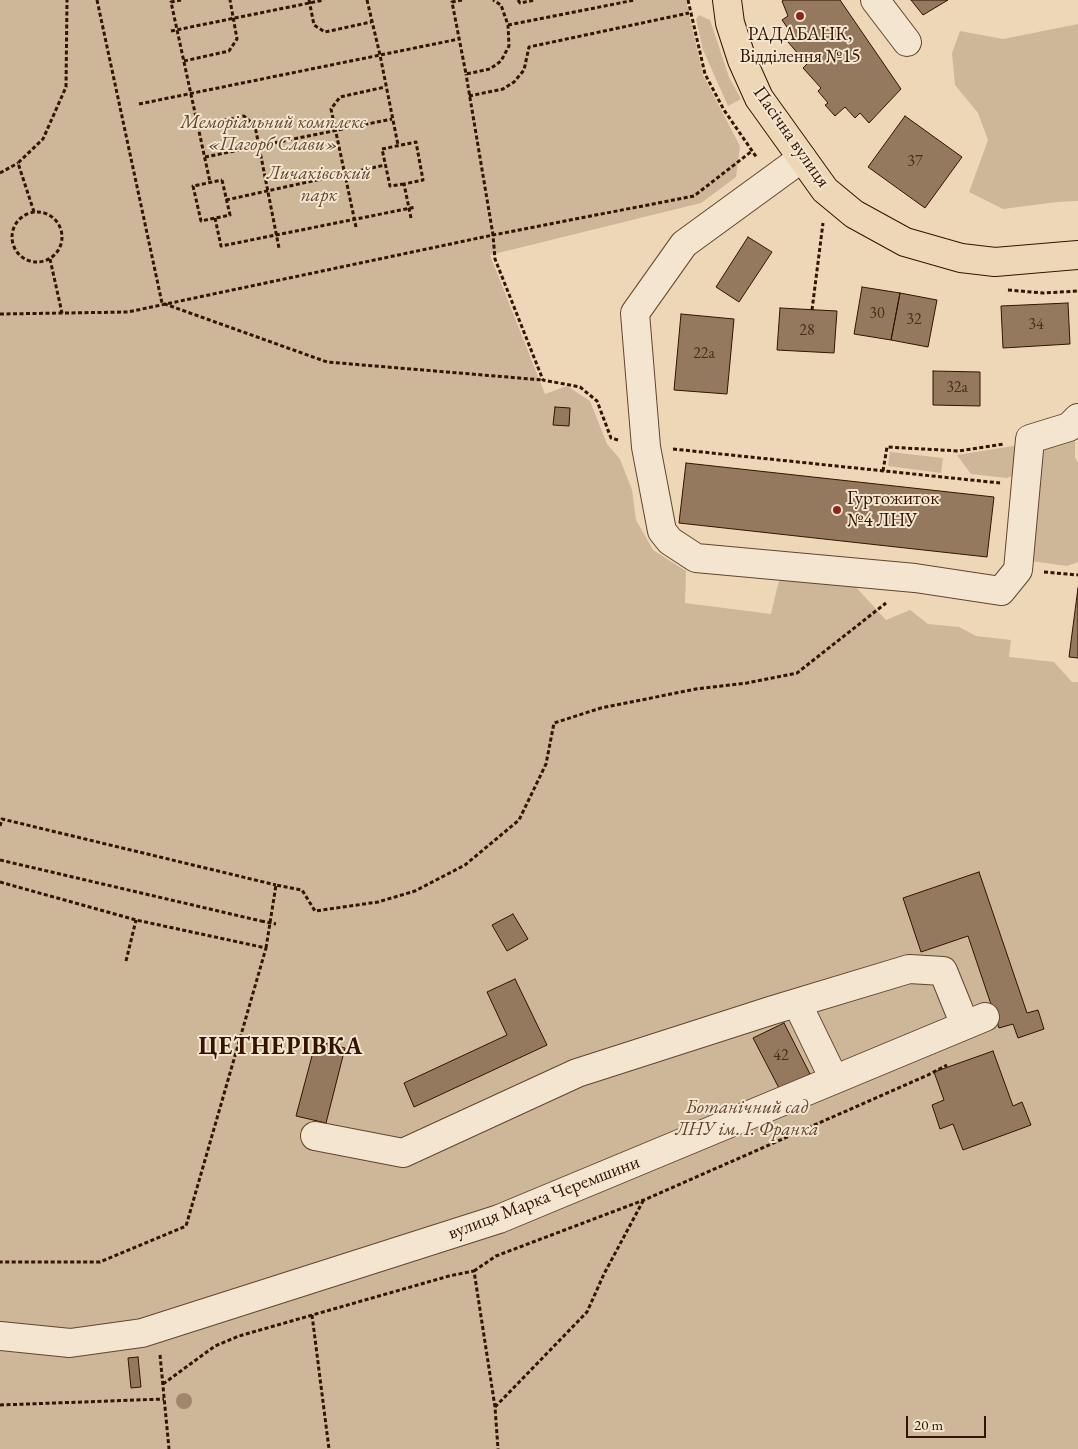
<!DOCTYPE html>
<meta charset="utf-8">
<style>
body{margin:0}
#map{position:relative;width:1078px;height:1449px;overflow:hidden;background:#eed7b7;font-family:"EB Garamond",serif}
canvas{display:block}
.scale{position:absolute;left:906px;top:1416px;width:80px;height:22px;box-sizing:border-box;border:2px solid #321400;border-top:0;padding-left:6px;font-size:15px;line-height:18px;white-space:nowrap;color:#321400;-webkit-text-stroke:4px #f4e5d0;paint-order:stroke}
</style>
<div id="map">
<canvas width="1078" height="1449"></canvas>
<div class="scale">20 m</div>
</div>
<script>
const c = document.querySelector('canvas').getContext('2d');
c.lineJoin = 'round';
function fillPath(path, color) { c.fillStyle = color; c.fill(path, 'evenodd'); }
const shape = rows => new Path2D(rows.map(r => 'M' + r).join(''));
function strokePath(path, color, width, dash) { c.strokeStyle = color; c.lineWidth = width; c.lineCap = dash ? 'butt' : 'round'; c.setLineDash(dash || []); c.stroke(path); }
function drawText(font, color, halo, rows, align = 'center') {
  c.font = font + ' "EB Garamond",serif'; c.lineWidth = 4; c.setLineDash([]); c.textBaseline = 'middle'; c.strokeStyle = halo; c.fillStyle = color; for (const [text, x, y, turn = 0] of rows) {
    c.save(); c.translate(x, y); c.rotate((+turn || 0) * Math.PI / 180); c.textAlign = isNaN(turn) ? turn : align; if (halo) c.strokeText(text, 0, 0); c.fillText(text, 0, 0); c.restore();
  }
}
const green = shape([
 [0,0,686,0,703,75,740,146,736,177,701,203,490,255,545,394,567,386,590,401,607,444,620,459,632,490,636,520,653,550,686,571,685,603,771,614,778,584,784,573,854,585,886,620,910,610,928,624,959,627,976,636,1011,640,1009,657,1054,662,1072,682,1078,682,1078,1449,0,1449],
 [699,15,710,20,729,77,741,99,728,106,703,50,696,19],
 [1078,24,1078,201,1057,202,1003,209,969,192,988,140,978,113,955,85,952,53,960,31,1003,39],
 [1075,437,1075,457,1078,463,1078,562,1067,566,1024,560,1035,450],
 [1019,445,1015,475,1007,478,971,474,957,455],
 [890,452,943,458,941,473,888,466]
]);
const building = shape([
 [840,0,901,89,869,123,860,113,855,118,845,107,835,116,825,105,828,103,818,91,821,88,803,68,807,64,788,42,794,37,782,20,788,16,782,1,784,0,840,0],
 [911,0,948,0,923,15,911,0],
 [905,116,962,157,925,208,868,167,905,116],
 [748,237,772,252,739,302,716,287,748,237],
 [862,287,900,293,891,340,854,334,862,287],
 [900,293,937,300,928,347,891,340,900,293],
 [1068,303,1070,344,1003,348,1001,306,1068,303],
 [780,308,837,311,834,353,777,350,780,308],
 [681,314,734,319,727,394,674,390,681,314],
 [933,371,980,372,980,406,933,405,933,371],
 [555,407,570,408,569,426,553,425,555,407],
 [686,463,994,497,987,557,679,523,686,463],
 [1078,588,1078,658,1069,657,1078,588],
 [979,872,1027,1013,1038,1010,1044,1029,1018,1038,1013,1024,999,1028,968,936,921,952,903,898,979,872],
 [513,914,528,939,507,951,492,925,513,914],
 [515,979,547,1045,414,1107,404,1083,507,1035,487,992,515,979],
 [784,1023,810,1074,780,1090,753,1038,784,1023],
 [316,1041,345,1048,326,1123,296,1116,316,1041],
 [993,1051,1013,1106,1022,1102,1031,1125,963,1150,953,1124,940,1129,932,1105,944,1100,934,1072,993,1051],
 [138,1357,141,1387,131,1388,128,1358,138,1357]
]);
const path = shape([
 [97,0,162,303,327,362,543,380],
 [181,0,171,2,210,182],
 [309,0,314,25,325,32,371,22],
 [367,0,380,55,398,145],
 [462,0,452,2,466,74,490,69,501,61,509,46,508,25,501,5,493,0],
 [518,0,520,3,535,0],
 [688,0,705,74,724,110,757,158],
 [508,25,635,0],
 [171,31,324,0],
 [184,61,229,51,237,39,230,0],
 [469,96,503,89,514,82,524,70,529,47,689,13],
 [139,104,459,39],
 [198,126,244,116,255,126,279,248],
 [205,157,392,119],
 [0,173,18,163],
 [222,180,230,215,201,221,193,186,222,180],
 [404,184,390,186,382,149,416,142,423,180,404,184,411,218],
 [226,200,385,165],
 [34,212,18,163,43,139,66,87,67,0],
 '12 237a25 25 0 1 1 50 0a25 25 0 1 1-50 0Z',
 [215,218,221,246,416,207],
 [356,227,331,109,340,97,385,87],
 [50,259,62,313],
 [1008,290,1043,293,1078,291],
 [812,310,823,223],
 [0,314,128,312,493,235,466,74],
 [618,440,611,438,597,401,580,387,543,380,495,259,493,235,694,196,752,151],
 [673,449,1000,483],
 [883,471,887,447,959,451,1004,444],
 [1044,572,1078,575],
 [0,826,2,819,276,885],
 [0,860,261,921],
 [0,882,136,920,266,948,186,1226,100,1262,0,1262],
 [266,948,276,885,302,890,315,911,378,902,415,891,465,865,519,820,546,764,554,723,601,708,696,689,747,683,797,673,886,603],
 [126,961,136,920],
 [474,1271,496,1256,644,1200,928,1075,947,1065],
 [312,1315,329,1449],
 [160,1355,169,1449],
 [163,1384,215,1346,239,1336,449,1276,474,1271,495,1407,498,1449],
 [0,1405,164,1399],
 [495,1407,587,1312,604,1274,643,1201]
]);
const minor = shape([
 [875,0,907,42],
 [802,158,684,244,635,313,646,447,662,531,670,541,696,558,915,578,1001,591,1018,570,1030,439,1069,427,1078,418],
 [797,1003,834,1079],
 [315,1136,403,1153,577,1073,773,1010,909,969,943,971,965,1025],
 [0,1336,70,1343,142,1333,499,1219,985,1017]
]);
const major = shape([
 [727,0,730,23,742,60,759,98,825,190,854,214,905,242,961,258,995,262,1078,255]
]);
const pathBridge = shape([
 [261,921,276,924]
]);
const trees = [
 [184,1401]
];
const markers = [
 [800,16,5,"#8f2418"],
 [837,510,5,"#8f2418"]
];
const numberNames = [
 ["37",915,162],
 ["30",877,314],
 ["32",914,320],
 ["34",1036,325],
 ["28",807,331],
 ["22а",704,354],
 ["32а",957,388],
 ["42",781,1056]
];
const poiNames = [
 ["РАДАБАНК,",800,35],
 ["Відділення №15",800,57],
 ["Гуртожиток",847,499,"left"],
 ["№4 ЛНУ",847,521,"left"]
];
const parkNames = [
 ["Меморіальний комплекс",273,123],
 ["«Пагорб Слави»",273,145],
 ["Личаківський",319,174],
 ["парк",319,196],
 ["Ботанічний сад",747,1108],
 ["ЛНУ ім. І. Франка",747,1130]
];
const streetNames = [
 ["Пасічна вулиця",791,137,55],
 ["вулиця Марка Черемшини",544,1198,-21]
];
const districtNames = [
 ["ЦЕТНЕРІВКА",281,1047]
];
fillPath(green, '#ceb698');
fillPath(building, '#94795f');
strokePath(building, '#321400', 1);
strokePath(minor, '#61452e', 30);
strokePath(major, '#321400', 30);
strokePath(path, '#321400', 3, [4, 2.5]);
strokePath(minor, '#f4e5d0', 28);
strokePath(major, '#eed7b7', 28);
strokePath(pathBridge, '#321400', 3, [4, 2.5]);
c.fillStyle = '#a0876c';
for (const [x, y] of trees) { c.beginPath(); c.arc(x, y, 8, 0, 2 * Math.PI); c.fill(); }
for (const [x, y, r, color] of markers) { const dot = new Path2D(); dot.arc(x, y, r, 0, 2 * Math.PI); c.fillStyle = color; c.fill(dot); strokePath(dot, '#f4e5d0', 2); }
drawText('16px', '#4a2d18', null, numberNames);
drawText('19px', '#321400', '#f4e5d0', poiNames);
drawText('italic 19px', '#61452e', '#f4e5d0', parkNames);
drawText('19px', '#321400', '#f4e5d0', streetNames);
c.letterSpacing = '1px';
drawText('bold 24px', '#321400', '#f4e5d0', districtNames);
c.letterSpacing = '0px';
</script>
